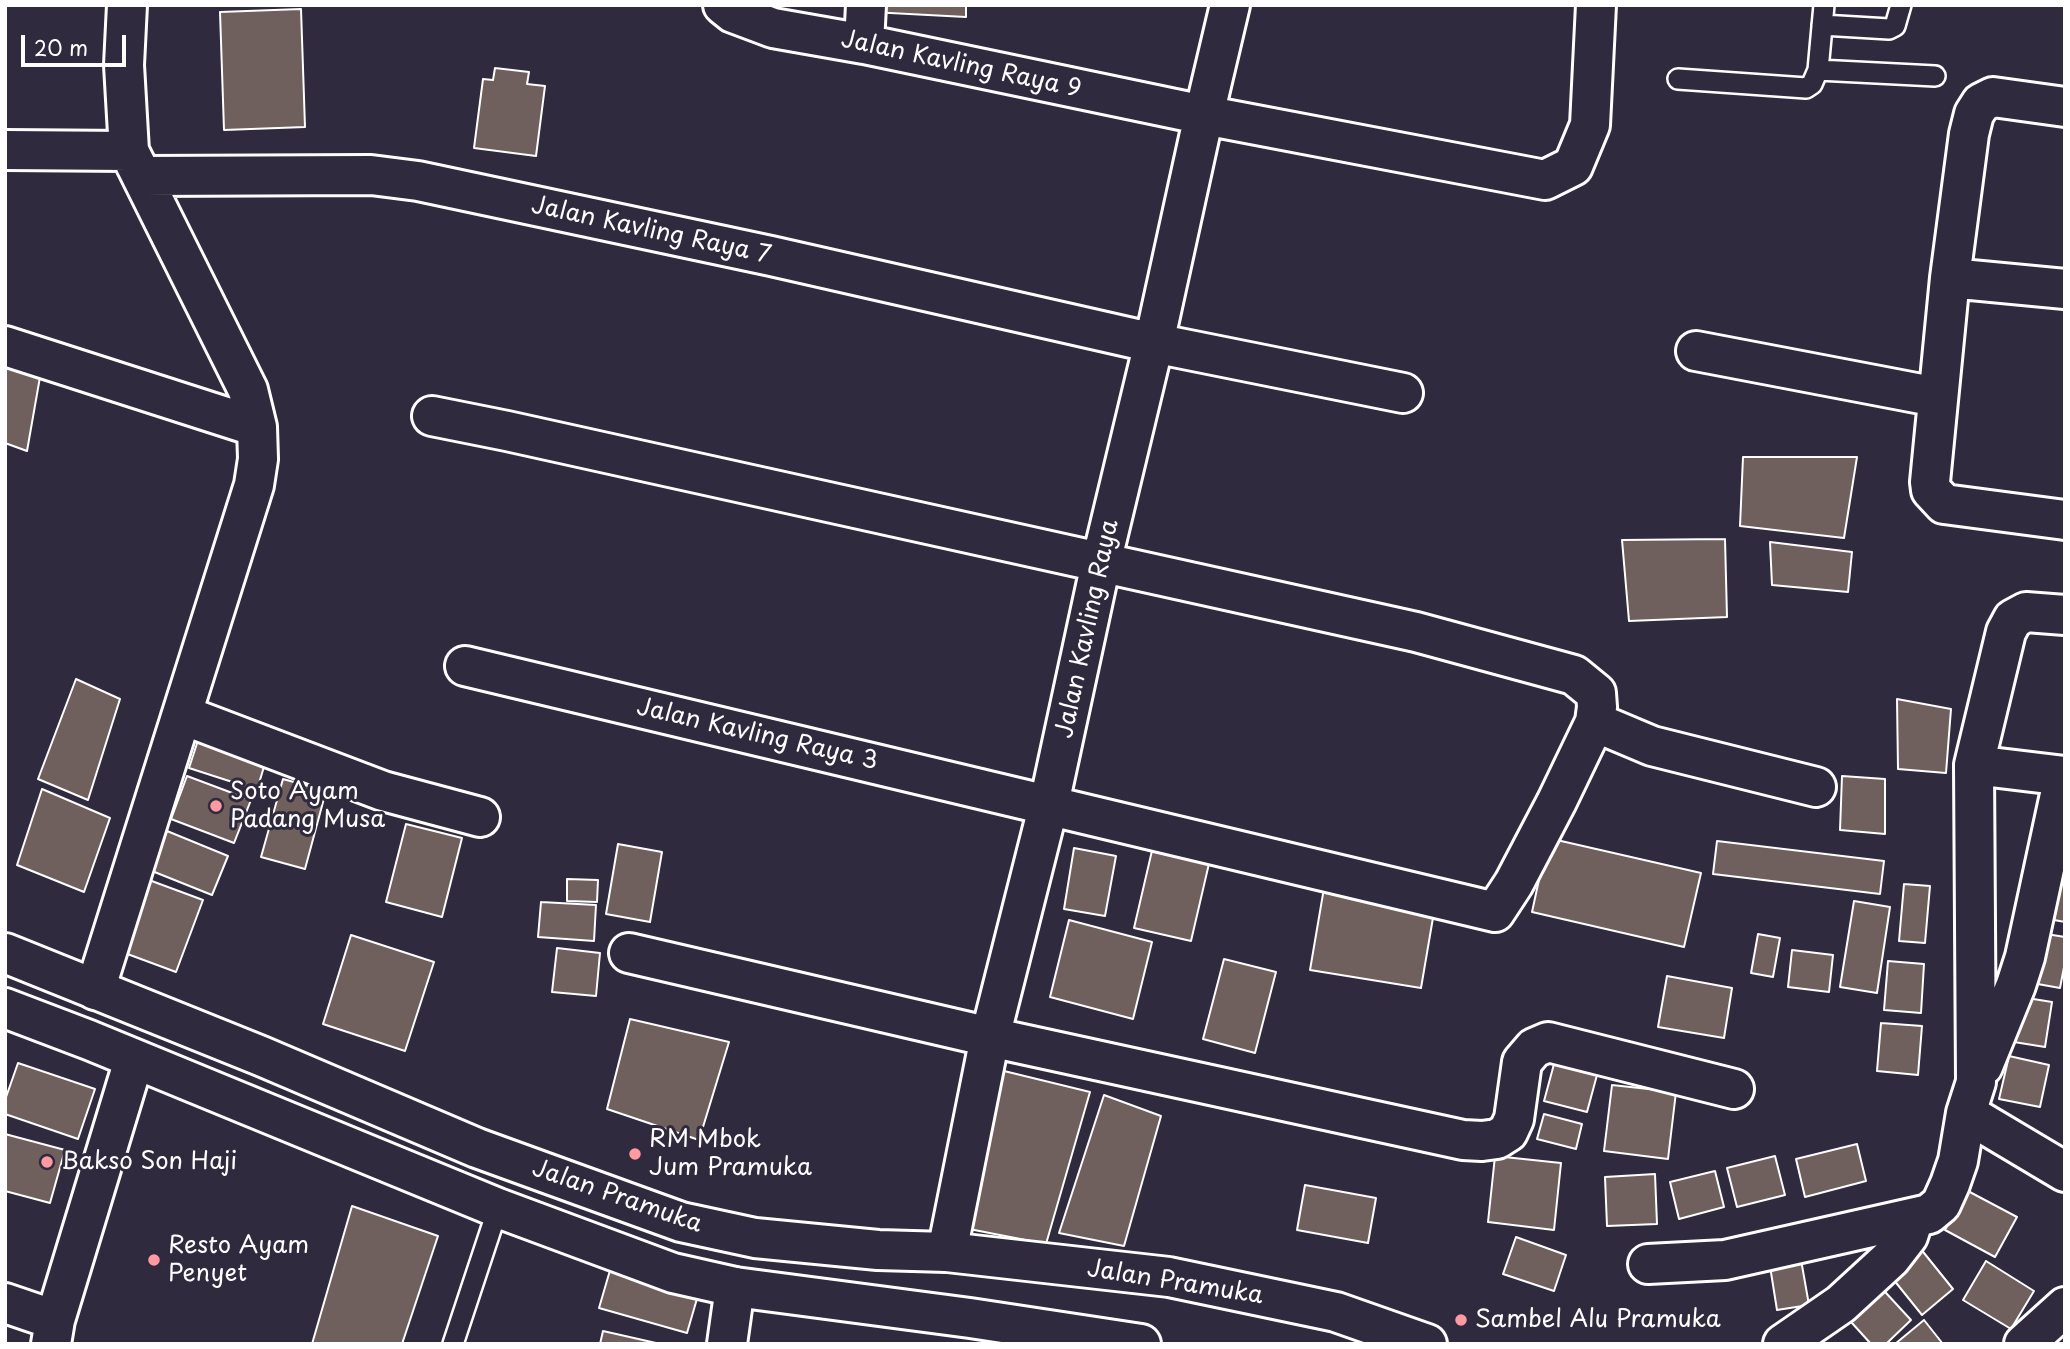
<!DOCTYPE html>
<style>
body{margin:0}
#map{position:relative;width:2070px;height:1349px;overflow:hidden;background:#2f2a3d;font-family:"Playpen Sans",sans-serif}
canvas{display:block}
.frame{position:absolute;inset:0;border:7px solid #fff;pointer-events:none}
.scale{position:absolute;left:21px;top:35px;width:105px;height:32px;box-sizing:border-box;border:4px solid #fff;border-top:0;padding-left:9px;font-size:21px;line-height:24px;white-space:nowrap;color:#fff;-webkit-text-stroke:5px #2f2a3d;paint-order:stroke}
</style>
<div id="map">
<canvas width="2070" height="1349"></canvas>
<div class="frame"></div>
<div class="scale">20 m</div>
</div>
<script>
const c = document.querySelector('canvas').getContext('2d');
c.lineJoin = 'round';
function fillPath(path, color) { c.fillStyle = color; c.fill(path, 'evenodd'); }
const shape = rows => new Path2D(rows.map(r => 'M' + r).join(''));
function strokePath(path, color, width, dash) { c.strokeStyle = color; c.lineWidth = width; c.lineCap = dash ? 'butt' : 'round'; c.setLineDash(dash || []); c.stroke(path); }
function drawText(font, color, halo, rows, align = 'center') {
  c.font = font + ' "Playpen Sans",sans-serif'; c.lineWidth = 6; c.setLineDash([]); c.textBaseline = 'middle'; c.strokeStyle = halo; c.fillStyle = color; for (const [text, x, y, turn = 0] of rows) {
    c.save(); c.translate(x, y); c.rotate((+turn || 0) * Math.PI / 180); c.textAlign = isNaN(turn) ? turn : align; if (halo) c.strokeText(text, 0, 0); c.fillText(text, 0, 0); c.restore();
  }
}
const building = shape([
 [872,5,966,5,966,17,871,12,872,5],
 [301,9,305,127,224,130,220,12,301,9],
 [495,68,529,72,527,84,545,86,536,156,474,148,483,79,493,80,495,68],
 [5,365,40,377,27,451,5,443,5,365],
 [1743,457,1857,457,1844,538,1740,526,1743,457],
 [1725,539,1727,617,1629,621,1622,540,1725,539],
 [1770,542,1852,552,1848,592,1772,585,1770,542],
 [76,679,120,699,88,800,38,779,76,679],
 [1897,699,1951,709,1946,773,1898,769,1897,699],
 [202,728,269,750,257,790,189,768,202,728],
 [187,776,251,800,234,843,171,819,187,776],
 [1842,776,1885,779,1885,834,1840,830,1842,776],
 [283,779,326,791,305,869,261,857,283,779],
 [42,789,110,818,84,892,17,865,42,789],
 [406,824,462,838,442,917,386,902,406,824],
 [167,831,228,856,212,895,152,871,167,831],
 [1548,838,1701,873,1684,947,1532,912,1548,838],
 [1717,841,1884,861,1880,894,1713,874,1717,841],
 [1154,842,1211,855,1191,941,1134,928,1154,842],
 [618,844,662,852,650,922,606,914,618,844],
 [1074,848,1116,856,1105,916,1064,909,1074,848],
 [2062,874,2065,875,2065,922,2054,920,2062,874],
 [567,879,598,880,597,902,567,901,567,879],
 [149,880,203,900,176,972,122,952,149,880],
 [1904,884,1930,886,1925,943,1899,941,1904,884],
 [1324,888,1435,906,1421,988,1310,970,1324,888],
 [1854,901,1890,907,1877,993,1840,987,1854,901],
 [541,902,596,905,594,941,538,937,541,902],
 [1069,920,1152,942,1133,1019,1050,997,1069,920],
 [2040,933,2065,937,2065,962,2060,988,2032,983,2040,933],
 [1758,934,1780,938,1773,977,1751,973,1758,934],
 [351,935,434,962,405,1051,323,1024,351,935],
 [557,948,600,953,596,996,552,992,557,948],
 [1792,950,1833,955,1829,992,1788,987,1792,950],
 [1224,959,1276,972,1255,1053,1203,1039,1224,959],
 [1888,961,1924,964,1921,1013,1884,1010,1888,961],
 [1667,976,1732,988,1724,1038,1658,1027,1667,976],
 [2021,997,2052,1002,2045,1047,2014,1042,2021,997],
 [630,1019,729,1042,699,1140,607,1109,630,1019],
 [1881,1023,1922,1026,1918,1075,1877,1071,1881,1023],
 [2009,1056,2049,1065,2040,1107,1999,1099,2009,1056],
 [18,1063,95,1089,78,1139,5,1114,5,1100,18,1063],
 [1554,1064,1597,1075,1587,1112,1544,1101,1554,1064],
 [1000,1070,1090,1092,1046,1244,964,1228,1000,1070],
 [1612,1085,1676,1092,1668,1159,1604,1151,1612,1085],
 [1104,1095,1161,1116,1124,1246,1059,1233,1104,1095],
 [1544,1114,1582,1124,1576,1149,1537,1139,1544,1114],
 [5,1134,65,1150,50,1203,5,1191,5,1134],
 [1857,1144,1866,1181,1805,1197,1796,1159,1857,1144],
 [1495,1156,1561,1163,1554,1230,1488,1222,1495,1156],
 [1775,1156,1785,1195,1737,1207,1727,1168,1775,1156],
 [1715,1171,1724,1207,1679,1219,1670,1182,1715,1171],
 [1655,1174,1657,1224,1607,1226,1605,1177,1655,1174],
 [1305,1185,1376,1198,1368,1243,1297,1230,1305,1185],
 [1966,1190,2017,1217,1995,1257,1945,1230,1966,1190],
 [352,1206,438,1236,402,1344,312,1344,352,1206],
 [1516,1237,1566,1255,1554,1291,1503,1274,1516,1237],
 [1920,1248,1953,1289,1922,1315,1889,1274,1920,1248],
 [1800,1254,1809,1305,1777,1310,1769,1260,1800,1254],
 [613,1260,701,1285,687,1333,599,1308,613,1260],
 [1986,1261,2034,1291,2011,1329,1963,1300,1986,1261],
 [1875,1281,1911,1320,1886,1344,1871,1344,1842,1312,1875,1281],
 [1924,1320,1943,1344,1895,1344,1924,1320],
 [603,1331,656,1343,656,1344,600,1344,603,1331]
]);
const service = shape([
 [1822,25,1889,29,1895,26,1901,5],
 [1818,70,1935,76],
 [1678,79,1806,88,1812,84,1818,70,1824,5],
 [453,1344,498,1208]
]);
const minor = shape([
 [723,5,733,13,773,28,864,44,1204,115,1545,180,1573,166,1590,125,1596,5],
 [864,44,866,5],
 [2065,107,1993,97,1981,103,1974,114,1969,134,1950,278,1930,482,1931,490,1944,504,2065,520],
 [5,150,129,151],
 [142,176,371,175,418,181,771,256,1154,343,1403,393],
 [1950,278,2065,289],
 [5,346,257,427],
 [1696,351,1937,397],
 [432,416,507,431,1416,632,1574,675,1596,693,1597,707,1595,722,1557,801,1514,883,1495,912,465,666],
 [2065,615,2026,612,2013,619,2006,632,1974,765,1976,1082,1966,1113,2065,1172],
 [183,715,383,791,480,817],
 [1595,722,1652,746,1816,787],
 [1974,765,2065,776],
 [629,953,990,1037,1463,1140,1482,1141,1497,1139,1508,1132,1514,1119,1522,1062,1534,1048,1548,1042,1734,1089],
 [95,990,254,485,258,459,257,427,248,390,129,151,124,65,127,5],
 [1983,1066,2016,985,2025,957,2064,776],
 [947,1252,990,1037,1049,804,1101,563,1154,343,1204,115,1230,5],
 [1648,1264,1725,1260,1929,1214,1941,1204,1950,1184,1958,1161,1966,1113],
 [5,1303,55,1320],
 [51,1344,55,1320,134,1060],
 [727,1344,735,1287],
 [1783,1344,1841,1304,1891,1258,1908,1236,1914,1218],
 [2024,1344,2065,1307]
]);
const primary = shape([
 [5,953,261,1056,477,1148,681,1222,755,1238,878,1250,947,1252,1169,1277,1336,1312,1427,1344],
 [5,1008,89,1040,498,1208,673,1273,735,1287,970,1318,1141,1344]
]);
const markers = [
 [216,806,7,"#ff9aa2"],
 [635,1154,7,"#ff9aa2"],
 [47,1162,7,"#ff9aa2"],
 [154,1260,7,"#ff9aa2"],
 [1461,1320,7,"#ff9aa2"]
];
const streetNames = [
 ["Jalan Kavling Raya 9",961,65,12],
 ["Jalan Kavling Raya 7",651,231,12],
 ["Jalan Kavling Raya",1088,629,-78],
 ["Jalan Kavling Raya 3",757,735,13],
 ["Jalan Pramuka",617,1197,19],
 ["Jalan Pramuka",1175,1283,9]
];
const poiNames = [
 ["Soto Ayam",230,792],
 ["Padang Musa",230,820],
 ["RM Mbok",649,1140],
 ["Jum Pramuka",649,1168],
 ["Bakso Son Haji",61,1162],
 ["Resto Ayam",168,1246],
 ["Penyet",168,1274],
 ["Sambel Alu Pramuka",1475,1320]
];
fillPath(building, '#6f605d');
strokePath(building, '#fff', 2);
strokePath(service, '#fff', 24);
strokePath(minor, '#fff', 44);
strokePath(primary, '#fff', 44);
strokePath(service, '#2f2a3d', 19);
strokePath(minor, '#2f2a3d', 38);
strokePath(primary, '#2f2a3d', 38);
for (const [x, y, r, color] of markers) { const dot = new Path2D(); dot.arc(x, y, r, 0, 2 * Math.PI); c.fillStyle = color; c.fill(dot); strokePath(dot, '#2f2a3d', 2.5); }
drawText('24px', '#fff', '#2f2a3d', streetNames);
drawText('24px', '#fff', '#2f2a3d', poiNames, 'left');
</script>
